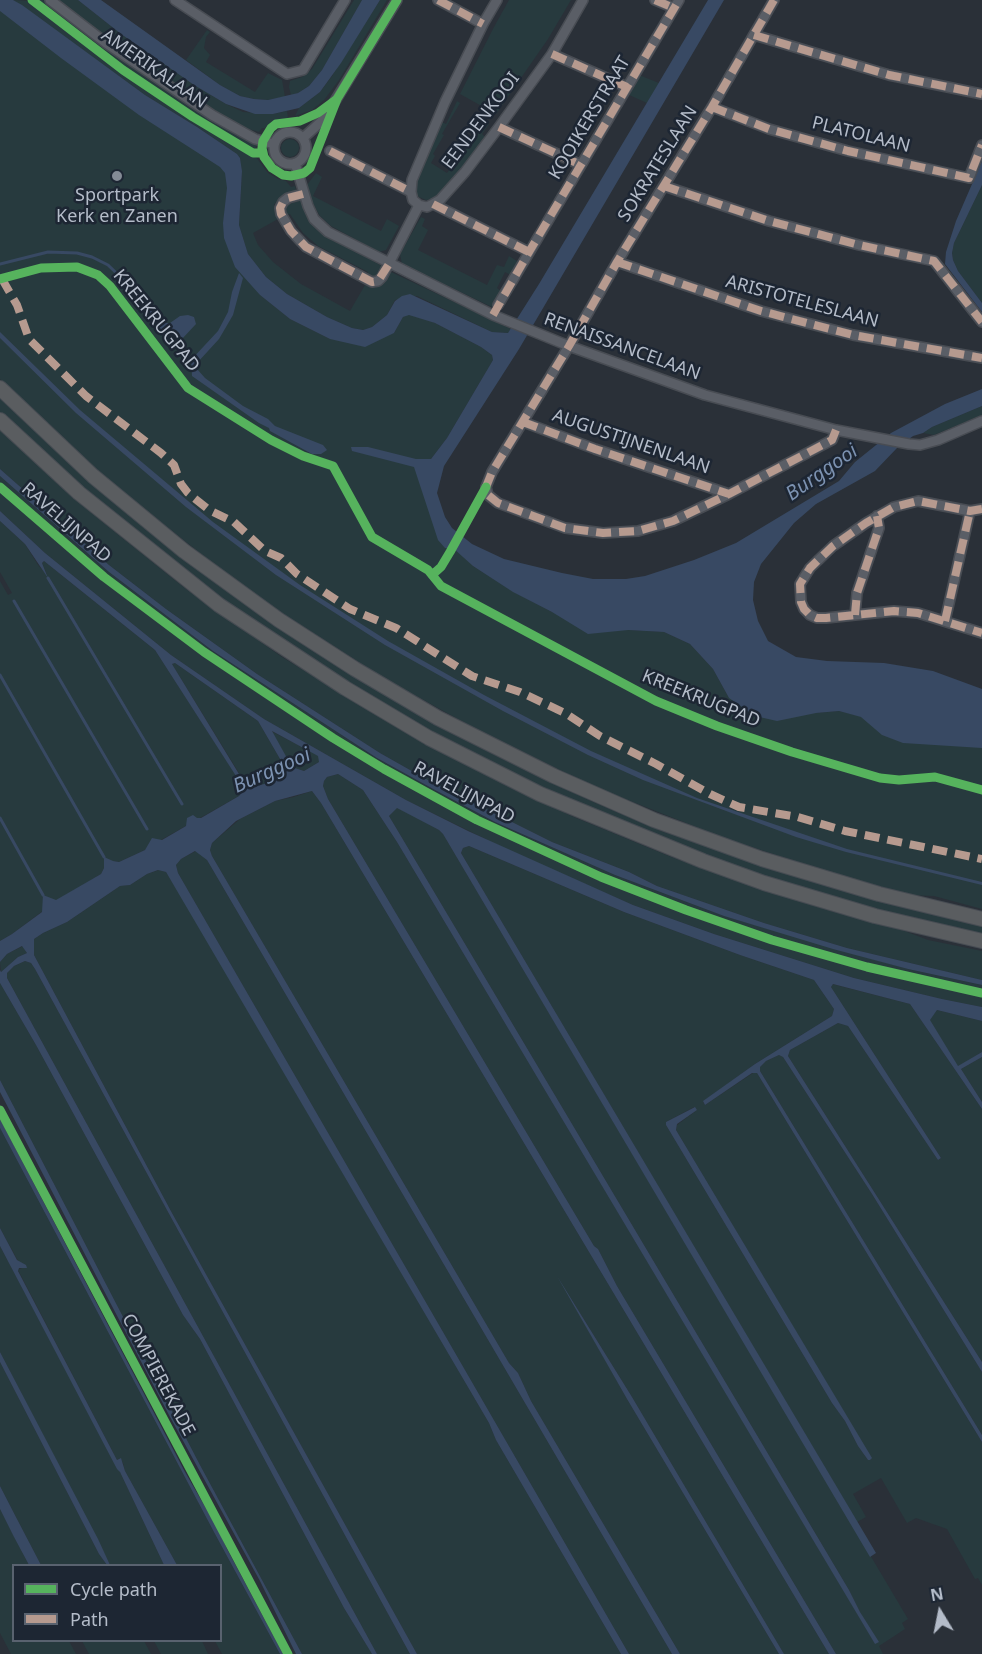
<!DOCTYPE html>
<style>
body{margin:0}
#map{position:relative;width:982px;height:1654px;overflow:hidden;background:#2a3038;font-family:"Noto Sans",sans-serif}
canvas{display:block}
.legend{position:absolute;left:12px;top:1564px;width:210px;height:78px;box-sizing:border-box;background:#1d2633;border:2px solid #59626f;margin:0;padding:8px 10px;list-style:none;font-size:18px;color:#b4bcc9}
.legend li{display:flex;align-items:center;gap:12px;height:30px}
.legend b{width:30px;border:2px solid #59626f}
.north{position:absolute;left:910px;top:1582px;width:60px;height:60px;-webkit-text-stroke:4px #1d2633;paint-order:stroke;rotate:350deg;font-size:16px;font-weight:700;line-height:24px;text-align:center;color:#b4bcc9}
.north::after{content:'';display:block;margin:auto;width:21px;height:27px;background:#b4bcc9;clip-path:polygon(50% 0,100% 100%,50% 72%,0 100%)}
</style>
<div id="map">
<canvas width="982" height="1654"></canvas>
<ul class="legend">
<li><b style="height:8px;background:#56b35d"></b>Cycle path</li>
<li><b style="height:8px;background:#b69a8f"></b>Path</li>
</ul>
<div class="north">N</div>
</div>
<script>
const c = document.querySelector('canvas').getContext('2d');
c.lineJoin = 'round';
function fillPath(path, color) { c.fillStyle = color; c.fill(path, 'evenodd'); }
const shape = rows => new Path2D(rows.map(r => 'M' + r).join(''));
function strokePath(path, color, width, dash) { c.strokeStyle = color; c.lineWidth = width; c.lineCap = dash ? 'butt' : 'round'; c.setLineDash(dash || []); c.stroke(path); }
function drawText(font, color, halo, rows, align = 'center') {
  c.font = font + ' "Noto Sans",sans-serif'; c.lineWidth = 5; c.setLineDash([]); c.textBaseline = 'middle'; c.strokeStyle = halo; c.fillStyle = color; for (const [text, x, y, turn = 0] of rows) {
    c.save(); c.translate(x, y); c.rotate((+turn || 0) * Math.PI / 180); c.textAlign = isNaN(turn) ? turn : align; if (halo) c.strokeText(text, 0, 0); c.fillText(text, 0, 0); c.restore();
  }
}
const green = shape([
 [0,0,227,156,228,223,260,295,290,319,330,339,394,333,403,317,409,314,435,323,481,347,492,355,493,360,447,438,431,459,420,481,450,547,460,553,473,566,514,592,552,612,628,630,664,632,690,644,713,669,729,698,816,713,839,711,982,746,982,909,934,896,910,895,826,871,724,838,595,787,483,733,382,677,277,610,229,576,104,477,24,404,0,379],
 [13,0,31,1,146,87,255,156,268,173,278,179,286,181,291,187,295,186,296,190,280,197,274,205,278,219,253,233,258,245,273,262,301,284,350,311,365,285,372,288,379,286,391,272,511,329,509,333,492,332,417,296,395,300,387,315,372,327,363,330,352,328,327,317,287,294,266,277,248,254,239,225,242,172,240,158,237,154,197,127,145,95],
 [36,0,43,0,136,70,234,134,256,145,255,152,149,84],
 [57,0,78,0,121,34,194,85,226,104,243,112,273,114,287,111,288,118,271,122,265,128,262,128,259,132,238,126,143,64],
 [354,0,362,0,322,70,309,86,298,93,291,95,289,87,290,81,302,77,312,69],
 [380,0,387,0,339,80,324,100,312,110,295,116,299,108,320,92,332,76],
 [509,0,571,0,548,39,496,114,460,94,494,27],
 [207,30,210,32,206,37,204,48,210,55,206,62,255,92,268,73,282,80,285,97,268,100,254,99,240,96,220,85,186,60],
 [639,75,659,83,647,103,627,94],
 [457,101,460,103,442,134,444,135,433,154,435,156,431,163,447,173,452,166,454,167,485,121,489,124,482,134,486,138,439,195,434,199,426,200,419,197,415,191,415,184,440,121,446,124],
 '281 148a9 9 0 1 1 18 0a9 9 0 1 1-18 0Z',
 [316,173,322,177,313,196,381,231,387,219,399,226,386,250,379,252,331,226,320,216,311,200,307,185],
 [982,185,982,303,958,271,953,260,952,252,954,243],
 [302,200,308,217,321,232,382,266,379,277,372,278,367,276,368,272,318,246,303,233,290,214,286,215,283,210,286,205],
 [421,217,425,219,422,226,428,230,418,250,487,285,497,265,504,267,509,256,517,261,511,275,505,272,497,288,502,292,494,308,402,264,400,254],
 [0,396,100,490,135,520,278,626,349,673,491,753,591,801,661,831,770,867,982,923,982,934,934,925,880,911,766,878,678,845,568,799,436,735,326,670,222,600,143,539,62,470,0,412],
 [982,406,982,415,934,435,923,433,932,427],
 [0,430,89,511,186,589,282,657,398,728,517,791,574,817,674,858,761,889,831,911,902,930,928,940,982,951,982,980,847,948,764,923,657,886,629,872,552,842,426,779,380,753,257,674,166,609,109,565,0,469],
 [0,476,109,572,213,651,377,758,435,790,495,822,615,875,724,916,908,969,982,985,982,1007,942,999,854,978,714,934,633,905,512,852,406,800,264,719,171,655,45,553,0,511],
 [0,521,25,544,38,565,47,575,42,563,44,561,155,650,236,775,239,773,172,664,175,663,258,721,287,771,274,781,257,786,248,782,239,796,161,840,150,845,145,850,119,862,113,861,104,868,101,874,56,901,12,934,0,941,0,581,8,595,12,593,0,572],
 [271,731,319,756,319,762,304,771,292,767],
 [338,774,363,790,397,842,875,1643,849,1590,389,816,397,807,439,830,443,834,908,1619,902,1623,905,1629,879,1646,883,1654,836,1654,617,1286,598,1249,594,1246,328,799,323,786,324,781,327,777],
 [312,791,321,803,829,1654,784,1654,632,1397,570,1297,627,1399,779,1654,680,1654,531,1401,518,1373,509,1363,212,856,210,850,212,843,240,819,275,801,294,797],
 [469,846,624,912,740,955,814,980,834,1009,832,1016,755,1064,703,1102,705,1105,753,1073,757,1073,982,1442,982,1585,978,1578,975,1579,947,1529,916,1518,907,1523,881,1478,853,1494,866,1517,857,1522,461,853,463,848],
 [694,1107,697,1110,677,1125,676,1130,871,1458,870,1460,868,1460,858,1446,845,1421,832,1403,666,1125,666,1122],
 [196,851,207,860,231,901,672,1654,629,1654,178,873,176,865,181,859],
 [159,870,166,872,180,894,489,1423,496,1440,621,1654,417,1654,172,1213,34,955,34,939,43,933,67,922,120,886,130,885,147,874],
 [23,946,27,953,18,957,1,972,0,962,7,954],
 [25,961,31,963,35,969,410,1654,377,1654,7,978,7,973,14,966],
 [0,983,36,1045,183,1315,200,1339,344,1608,372,1654,302,1654,200,1465,0,1080],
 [832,984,910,1004,982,1109,982,1362,788,1056,790,1050,838,1023,848,1026,938,1160,941,1158,831,987],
 [937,1010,982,1021,982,1052,958,1067,929,1020],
 [779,1055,783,1057,872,1194,982,1372,982,1435,760,1071,760,1067,766,1061],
 [982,1057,982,1102,961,1069],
 [0,1128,215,1534,280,1654,222,1654,215,1641,220,1640,220,1566,177,1565,125,1471,123,1463,120,1458,117,1460,18,1270,22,1268,0,1228],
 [0,1246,120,1472,164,1565,110,1565,0,1352],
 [0,1362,99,1554,107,1565,41,1565,17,1519,0,1486],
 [0,1509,29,1565,14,1566,14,1640,69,1641,76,1654,11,1654,0,1633],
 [82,1641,144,1641,151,1654,89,1654],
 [154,1641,202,1641,208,1654,161,1654]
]);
const water = shape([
 [0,0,13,0,22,5,145,95,197,127,237,154,240,158,242,171,239,225,248,254,266,277,287,294,327,317,352,328,363,330,372,327,387,315,395,301,402,296,410,294,492,332,508,333,539,284,708,0,724,0,519,349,444,466,437,493,445,517,452,528,472,544,504,559,562,573,593,579,626,579,645,576,694,560,736,543,839,481,855,462,891,433,945,404,982,389,982,406,932,427,923,433,913,436,897,448,875,471,816,504,794,523,761,564,754,582,753,600,758,621,768,641,796,657,827,661,884,663,933,671,982,689,982,748,903,743,882,735,861,717,839,711,816,713,777,721,755,716,729,698,713,669,690,644,664,632,628,630,588,634,552,612,513,592,473,566,453,548,445,548,438,540,414,467,352,451,351,447,368,447,416,459,431,459,447,438,493,360,492,355,481,347,435,323,409,315,403,317,394,333,365,347,330,339,290,319,260,295,235,267,224,238,223,223,227,188,225,173,220,167,139,115,61,58,0,11],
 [78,0,101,0,220,85,240,96,254,99,268,100,298,93,309,86,322,70,362,0,380,0,341,63,320,92,299,108,273,114,255,114,226,104,194,85,121,34],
 [982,161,982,185,954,243,952,253,953,260,958,271,982,303,982,312,945,264,946,252,956,221],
 [239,273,243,278,233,315,219,339,197,363,197,369,205,378,243,406,268,419,275,426,323,445,327,450,321,454,312,454,270,431,269,428,259,423,192,376,191,360,218,331,228,312,232,292],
 [188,315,194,317,196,324,181,340,169,339,159,327,159,323,170,323,180,316],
 [0,332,80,410,213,522,300,585,388,641,484,695,591,751,697,798,847,849,982,882,982,885,846,852,796,837,643,780,588,755,503,711,385,645,276,575,186,507,76,413,0,338],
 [0,469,109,565,166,609,257,674,380,753,426,779,552,842,629,872,657,886,764,923,847,948,982,980,982,985,908,969,833,949,724,916,615,875,495,822,435,790,377,758,213,651,109,572,0,476],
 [0,511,45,553,171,655,264,719,406,800,468,831,633,905,714,934,854,978,942,999,982,1007,982,1021,937,1010,930,1020,958,1066,982,1052,982,1057,961,1069,982,1102,982,1109,910,1004,833,984,831,987,941,1158,938,1160,848,1026,838,1023,790,1050,788,1056,982,1362,982,1372,872,1194,783,1057,779,1055,766,1061,760,1067,760,1071,982,1435,982,1442,757,1073,752,1073,705,1105,703,1101,755,1064,832,1016,834,1009,814,980,740,955,624,912,469,846,463,848,461,853,876,1553,870,1557,443,834,439,830,397,808,389,816,849,1590,860,1612,879,1642,875,1644,397,842,363,790,338,774,327,777,324,781,323,786,328,799,594,1246,598,1249,617,1286,836,1654,829,1654,321,803,312,791,275,801,236,821,212,843,210,850,212,856,509,1363,518,1373,531,1401,680,1654,672,1654,207,860,195,851,181,859,176,865,178,873,629,1654,621,1654,496,1440,489,1423,166,872,158,870,147,874,130,885,120,886,67,922,43,933,34,939,34,955,172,1213,417,1654,410,1654,35,969,31,963,25,961,14,966,7,973,7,978,377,1654,372,1654,344,1608,200,1339,183,1315,36,1045,0,983,0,970,1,972,18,957,27,953,22,946,7,954,0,962,0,941,12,934,42,912,43,895,56,900,101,874,104,868,104,857,113,861,119,862,145,850,152,838,162,840,186,826,187,818,193,815,197,818,201,818,239,796,243,791,241,786,244,784,248,782,257,786,274,781,287,771,258,721,175,663,172,664,239,774,236,776,155,650,44,561,42,563,48,578,25,544,0,521],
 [272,731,318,756,319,762,304,771,292,767],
 [0,1080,200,1465,302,1654,296,1654,260,1581,170,1417,0,1092],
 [695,1107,697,1110,677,1124,676,1130,872,1458,870,1460,868,1460,858,1446,845,1421,832,1403,666,1125,666,1122],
 [0,1119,185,1472,219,1531,227,1549,283,1654,280,1654,215,1534,0,1128],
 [0,1228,17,1260,26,1265,27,1268,19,1268,18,1271,117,1460,121,1458,125,1471,177,1565,164,1565,120,1472,117,1469,0,1246],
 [557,1276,632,1397,784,1654,779,1654,627,1399],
 [0,1352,98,1539,110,1565,107,1565,99,1554,0,1362],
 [0,1486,17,1519,41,1565,29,1565,14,1537,0,1509]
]);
const stream = shape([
 [0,264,48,252,77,253,92,257,108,265,134,290,159,323],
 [48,578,182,804],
 [14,601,147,829],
 [0,675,104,857],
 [0,818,43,895]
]);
const minor = shape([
 [50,0,106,43,212,115,255,139,274,144],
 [175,0,287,74,303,70,345,0],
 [438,0,483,24],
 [497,0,483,24,445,102,412,180,411,192,413,200,419,205,427,207,433,204,529,252],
 [655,0,674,8],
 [774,0,712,107,617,262,569,346,492,472,486,487,488,495,498,503,565,528,603,533,638,531,673,521,729,494,832,440,836,430],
 [754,35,889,75,982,94],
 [552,54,627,87],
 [712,107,769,129,848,151,969,178,982,145],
 [499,127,581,165],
 '274 148a16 16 0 1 1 32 0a16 16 0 1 1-32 0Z',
 [303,138,324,119,397,0],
 [330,151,411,192],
 [295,163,308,206,314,219,328,232,493,315,569,346,705,395,836,430,909,444,920,445,938,440,982,421],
 [664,186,769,221,859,245,934,261,982,322],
 [303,194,288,198,283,202,280,208,281,214,291,231,306,247,372,282,378,281,382,277,419,205],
 [433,204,440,200,465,172,499,127,552,54,583,0],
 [617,262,761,311,853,335,982,358],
 [498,305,679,0],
 [523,422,595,449,729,494],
 [982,509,970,511,918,501,894,507,866,523,833,546,810,568,800,584,801,602,804,609,810,615,817,618,826,618,894,611,918,613,982,633],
 [855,615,857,593,879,528,877,516],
 [945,621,970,511]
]);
const highway = shape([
 [0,388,93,476,184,551,279,620,355,669,438,718,554,776,654,820,762,859,879,894,982,919],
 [0,420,79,493,219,605,345,688,429,738,540,794,703,861,764,883,875,916,982,941]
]);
const quiet = shape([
 [438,0,483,24],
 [655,0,674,8],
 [774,0,712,107,617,262,569,346,492,472,486,487,488,495,498,503,565,528,603,533,638,531,673,521,729,494,832,440,836,430],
 [754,35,889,75,982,94],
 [552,54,627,87],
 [712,107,769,129,848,151,969,178,982,145],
 [499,127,581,165],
 [330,151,411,192],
 [664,186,769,221,859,245,934,261,982,322],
 [303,194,288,198,283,202,280,208,281,214,291,231,306,247,372,282,378,281,389,264],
 [433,204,529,252],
 [617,262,761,311,853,335,982,358],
 [2,279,17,305,29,339,86,396,161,453,174,465,181,484,188,493,209,510,234,522,265,551,281,558,297,574,350,609,396,628,472,676,520,692,565,713,600,736,656,764,710,794,739,807,798,817,845,831,982,859],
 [493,315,529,252,679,0],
 [523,422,595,449,729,494],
 [982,509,970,511,918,501,894,507,866,523,833,546,810,568,800,584,801,602,804,609,810,615,817,618,826,618,894,611,918,613,982,633],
 [855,615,857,593,879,528,877,516],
 [945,621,970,511]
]);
const cycleway = shape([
 [32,0,123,70,193,117,253,153,263,153],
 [337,99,318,113,300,121,276,124,271,128,263,141,262,148,264,157,272,168,283,175,291,176,304,173,310,168,337,99,397,0],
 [0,279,41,268,77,267,98,275,110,286,188,388,271,440,303,456,333,466,372,537,428,570,441,586,656,701,717,726,792,752,880,778,899,780,935,777,982,790],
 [0,487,104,577,204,652,333,738,384,769,477,820,601,877,686,910,772,940,867,967,982,993],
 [432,575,441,567,450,552,486,487],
 [0,1110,288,1654]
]);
const markers = [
 [117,176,6,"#848b96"]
];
const streetNames = [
 ["AMERIKALAAN",154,69,35],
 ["KOOIKERSTRAAT",590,118,-59],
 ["EENDENKOOI",481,121,-53],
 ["PLATOLAAN",861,135,14],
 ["SOKRATESLAAN",658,164,-58],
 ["ARISTOTELESLAAN",802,302,15],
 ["KREEKRUGPAD",156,321,51],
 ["RENAISSANCELAAN",622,347,20],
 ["AUGUSTIJNENLAAN",631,442,19],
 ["RAVELIJNPAD",66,523,41],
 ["KREEKRUGPAD",701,699,22],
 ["RAVELIJNPAD",464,793,28],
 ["COMPIEREKADE",158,1375,62]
];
const poiNames = [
 ["Sportpark",117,196],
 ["Kerk en Zanen",117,217]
];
const waterNames = [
 ["Burggooi",822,473,-35],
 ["Burggooi",272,771,-24]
];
fillPath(green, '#273a3e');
fillPath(water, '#384963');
strokePath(stream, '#384963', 3);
strokePath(minor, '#484c53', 12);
strokePath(highway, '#474c53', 16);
strokePath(minor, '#5a5e66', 9);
strokePath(highway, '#5a5d60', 14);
strokePath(quiet, '#b69a8f', 8, [15, 8]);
strokePath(cycleway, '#56b35d', 9);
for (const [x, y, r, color] of markers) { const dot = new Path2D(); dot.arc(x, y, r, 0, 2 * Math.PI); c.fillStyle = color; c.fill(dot); strokePath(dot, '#1d2633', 2); }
drawText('18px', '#b4bcc9', '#1d2633', streetNames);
drawText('18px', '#b4bcc9', '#1d2633', poiNames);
drawText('italic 20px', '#7c92b1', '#1d2633', waterNames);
</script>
